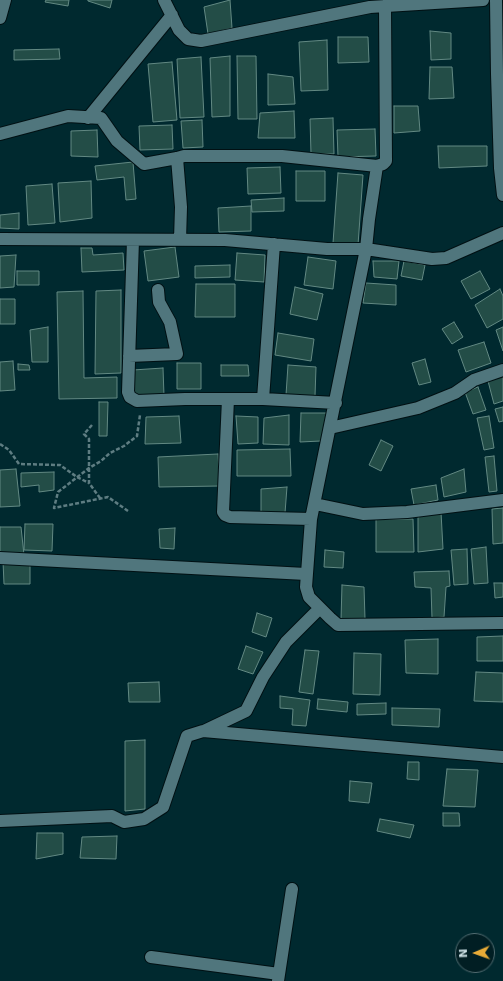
<!DOCTYPE html>
<style>
body{margin:0}
#map{position:relative;width:503px;height:981px;overflow:hidden;background:#00292f;font-family:"DejaVu Sans",sans-serif}
canvas{display:block}
.north{position:absolute;left:455px;top:933px;width:40px;height:40px;box-sizing:border-box;background:#011e23;border:1px solid #536c71;border-radius:50%;rotate:268deg;font-size:11px;font-weight:700;line-height:16px;text-align:center;color:#cee2e6}
.north::after{content:'';display:block;margin:auto;width:14px;height:18px;background:#e8ab37;clip-path:polygon(50% 0,100% 100%,50% 72%,0 100%)}
</style>
<div id="map">
<canvas width="503" height="981"></canvas>
<div class="north">N</div>
</div>
<script>
const c = document.querySelector('canvas').getContext('2d');
c.lineJoin = 'round';
function fillPath(path, color) { c.fillStyle = color; c.fill(path, 'evenodd'); }
const shape = rows => new Path2D(rows.map(r => 'M' + r).join(''));
function strokePath(path, color, width, dash) { c.strokeStyle = color; c.lineWidth = width; c.lineCap = dash ? 'butt' : 'round'; c.setLineDash(dash || []); c.stroke(path); }
const building = shape([
 [46,0,69,0,68,6,45,2,46,0],
 [88,0,112,0,110,8,88,1,88,0],
 [230,0,232,28,208,34,204,7,230,0],
 [430,31,451,33,451,59,431,60,430,31],
 [338,37,368,37,369,62,338,63,338,37],
 [327,40,328,90,301,91,299,42,327,40],
 [59,49,60,59,14,60,14,50,59,49],
 [230,56,230,116,212,117,210,58,230,56],
 [237,56,256,56,257,119,238,119,237,56],
 [201,57,204,117,180,118,177,59,201,57],
 [172,62,177,120,153,122,148,64,172,62],
 [430,67,452,67,454,98,429,99,430,67],
 [268,74,293,77,295,104,268,105,268,74],
 [394,106,418,106,420,131,394,133,394,106],
 [294,111,295,138,258,138,260,113,294,111],
 [333,118,334,154,311,154,310,119,333,118],
 [202,120,203,147,183,148,181,121,202,120],
 [172,125,173,149,140,150,139,126,172,125],
 [375,129,376,156,338,157,337,130,375,129],
 [97,130,98,157,71,156,71,131,97,130],
 [438,146,487,146,487,166,439,168,438,146],
 [133,162,136,199,126,200,124,177,97,180,95,166,133,162],
 [280,167,281,193,248,194,247,168,280,167],
 [296,171,325,171,325,201,296,201,296,171],
 [338,173,363,175,358,245,333,243,338,173],
 [91,181,92,218,60,222,58,183,91,181],
 [52,184,55,223,28,225,26,186,52,184],
 [284,198,284,211,252,212,251,200,284,198],
 [251,206,251,231,219,232,218,208,251,206],
 [19,213,19,229,0,228,0,215,19,213],
 [175,247,179,277,148,281,144,251,175,247],
 [81,248,92,248,93,255,123,253,124,270,82,272,81,248],
 [237,253,265,255,264,282,235,280,237,253],
 [16,255,14,287,0,288,0,256,16,255],
 [308,257,336,261,333,289,304,285,308,257],
 [373,261,399,261,397,279,374,277,373,261],
 [404,261,425,265,422,280,401,276,404,261],
 [230,265,230,277,195,278,195,266,230,265],
 [17,271,39,271,39,285,17,285,17,271],
 [480,271,490,289,471,299,461,281,480,271],
 [366,283,396,285,396,305,363,303,366,283],
 [196,284,235,284,235,317,195,317,196,284],
 [295,287,323,294,317,320,290,314,295,287],
 [500,289,503,296,503,319,487,328,475,305,500,289],
 [121,290,121,373,95,374,96,291,121,290],
 [83,291,84,378,117,377,117,398,59,399,57,292,83,291],
 [0,299,15,299,15,324,0,324,0,299],
 [454,322,463,337,452,344,442,329,454,322],
 [48,327,48,362,32,362,30,330,48,327],
 [503,327,503,351,496,330,503,327],
 [278,333,314,339,311,361,275,355,278,333],
 [484,342,491,363,466,372,458,350,484,342],
 [425,359,431,382,419,385,412,363,425,359],
 [13,361,15,390,0,391,0,362,13,361],
 [177,363,201,363,201,389,177,389,177,363],
 [18,364,29,365,30,370,18,370,18,364],
 [221,365,248,365,249,376,221,376,221,365],
 [288,365,316,367,315,396,286,395,288,365],
 [163,368,164,396,134,397,133,370,163,368],
 [503,375,503,401,494,404,488,381,503,375],
 [478,387,486,410,473,414,465,392,478,387],
 [99,402,108,402,107,436,99,436,99,402],
 [503,407,503,421,499,422,495,409,503,407],
 [301,413,328,413,321,441,300,442,301,413],
 [289,415,289,445,263,444,264,418,289,415],
 [179,416,181,443,145,444,146,417,179,416],
 [236,416,258,417,258,443,238,444,236,416],
 [489,416,494,448,484,450,477,418,489,416],
 [381,440,393,446,381,471,369,465,381,440],
 [290,449,291,476,237,476,237,450,290,449],
 [218,454,220,486,159,487,158,457,218,454],
 [494,456,497,491,489,492,485,457,494,456],
 [16,469,20,506,0,507,0,470,16,469],
 [464,469,466,492,444,497,441,478,464,469],
 [54,472,54,490,39,492,39,485,21,487,21,473,54,472],
 [436,485,438,500,414,505,411,489,436,485],
 [287,487,285,513,261,512,261,489,287,487],
 [503,508,503,543,493,544,492,509,503,508],
 [441,512,443,549,418,552,418,517,441,512],
 [376,519,413,519,414,552,376,552,376,519],
 [25,524,53,524,52,551,24,550,25,524],
 [0,527,21,527,24,555,0,555,0,527],
 [175,528,174,549,160,548,159,529,175,528],
 [486,547,488,583,474,584,471,549,486,547],
 [467,549,468,584,454,585,451,550,467,549],
 [325,550,344,552,343,568,324,567,325,550],
 [3,561,30,562,30,584,4,584,3,561],
 [449,571,450,586,446,587,444,617,432,618,431,588,415,587,414,572,449,571],
 [494,583,503,583,503,597,495,598,494,583],
 [342,585,364,587,365,619,341,620,342,585],
 [257,613,272,618,266,637,252,632,257,613],
 [503,636,503,661,477,661,477,637,503,636],
 [438,639,438,674,406,673,405,640,438,639],
 [246,646,263,652,253,674,238,669,246,646],
 [305,650,319,651,313,694,299,692,305,650],
 [354,653,381,654,380,695,353,694,354,653],
 [476,672,503,673,503,702,474,701,476,672],
 [159,682,160,702,129,702,128,683,159,682],
 [280,696,310,700,306,726,292,725,293,709,280,708,280,696],
 [318,699,348,702,347,712,317,709,318,699],
 [386,703,386,714,357,715,357,704,386,703],
 [392,708,440,709,439,727,392,725,392,708],
 [145,740,145,809,125,811,125,741,145,740],
 [408,762,419,762,419,780,407,779,408,762],
 [447,769,478,770,475,807,443,806,447,769],
 [350,781,372,783,369,803,349,801,350,781],
 [443,813,459,813,460,826,443,826,443,813],
 [380,819,414,825,410,838,377,831,380,819],
 [37,833,63,833,63,854,36,859,37,833],
 [117,836,116,859,80,858,82,837,117,836]
]);
const path = shape([
 [92,425,84,434,89,439,89,483,100,498],
 [0,444,9,450,19,464,60,465,77,477,89,483],
 [128,511,108,497,54,508,58,492,89,468,101,461,110,453,124,446,137,436,140,415]
]);
const street = shape([
 [164,0,179,30,188,39,201,41,370,7,483,0],
 [496,0,497,74,500,168,503,195],
 [0,18,5,0],
 [88,118,172,15],
 [0,134,68,116,101,118,117,141,144,164,177,158,184,156,282,156,377,166,383,164,386,161,385,6],
 [177,158,181,207,180,240],
 [503,233,446,258,432,259,366,249,311,519,306,587,309,597,330,618,338,625,503,623],
 [0,239,225,240,327,249,366,249,369,219,377,166],
 [133,240,128,392,130,397,137,401,185,399,263,399,336,403],
 [129,356,177,354,170,322,159,302,158,290],
 [228,399,223,512,225,515,230,517,311,519],
 [263,399,274,244],
 [330,428,418,408,455,393,474,380,503,370],
 [315,504,363,514,407,512,503,500],
 [0,558,306,574],
 [204,731,246,711,263,677,286,642,320,608],
 [0,821,112,816,124,822,144,819,163,807,187,736,203,731,503,757],
 [151,957,279,974],
 [278,981,292,889]
]);
fillPath(building, '#234d47');
strokePath(building, '#628983', 1);
strokePath(street, '#001013', 14);
strokePath(path, '#5e7d82', 2.5, [4, 2]);
strokePath(street, '#50767d', 12);
</script>
